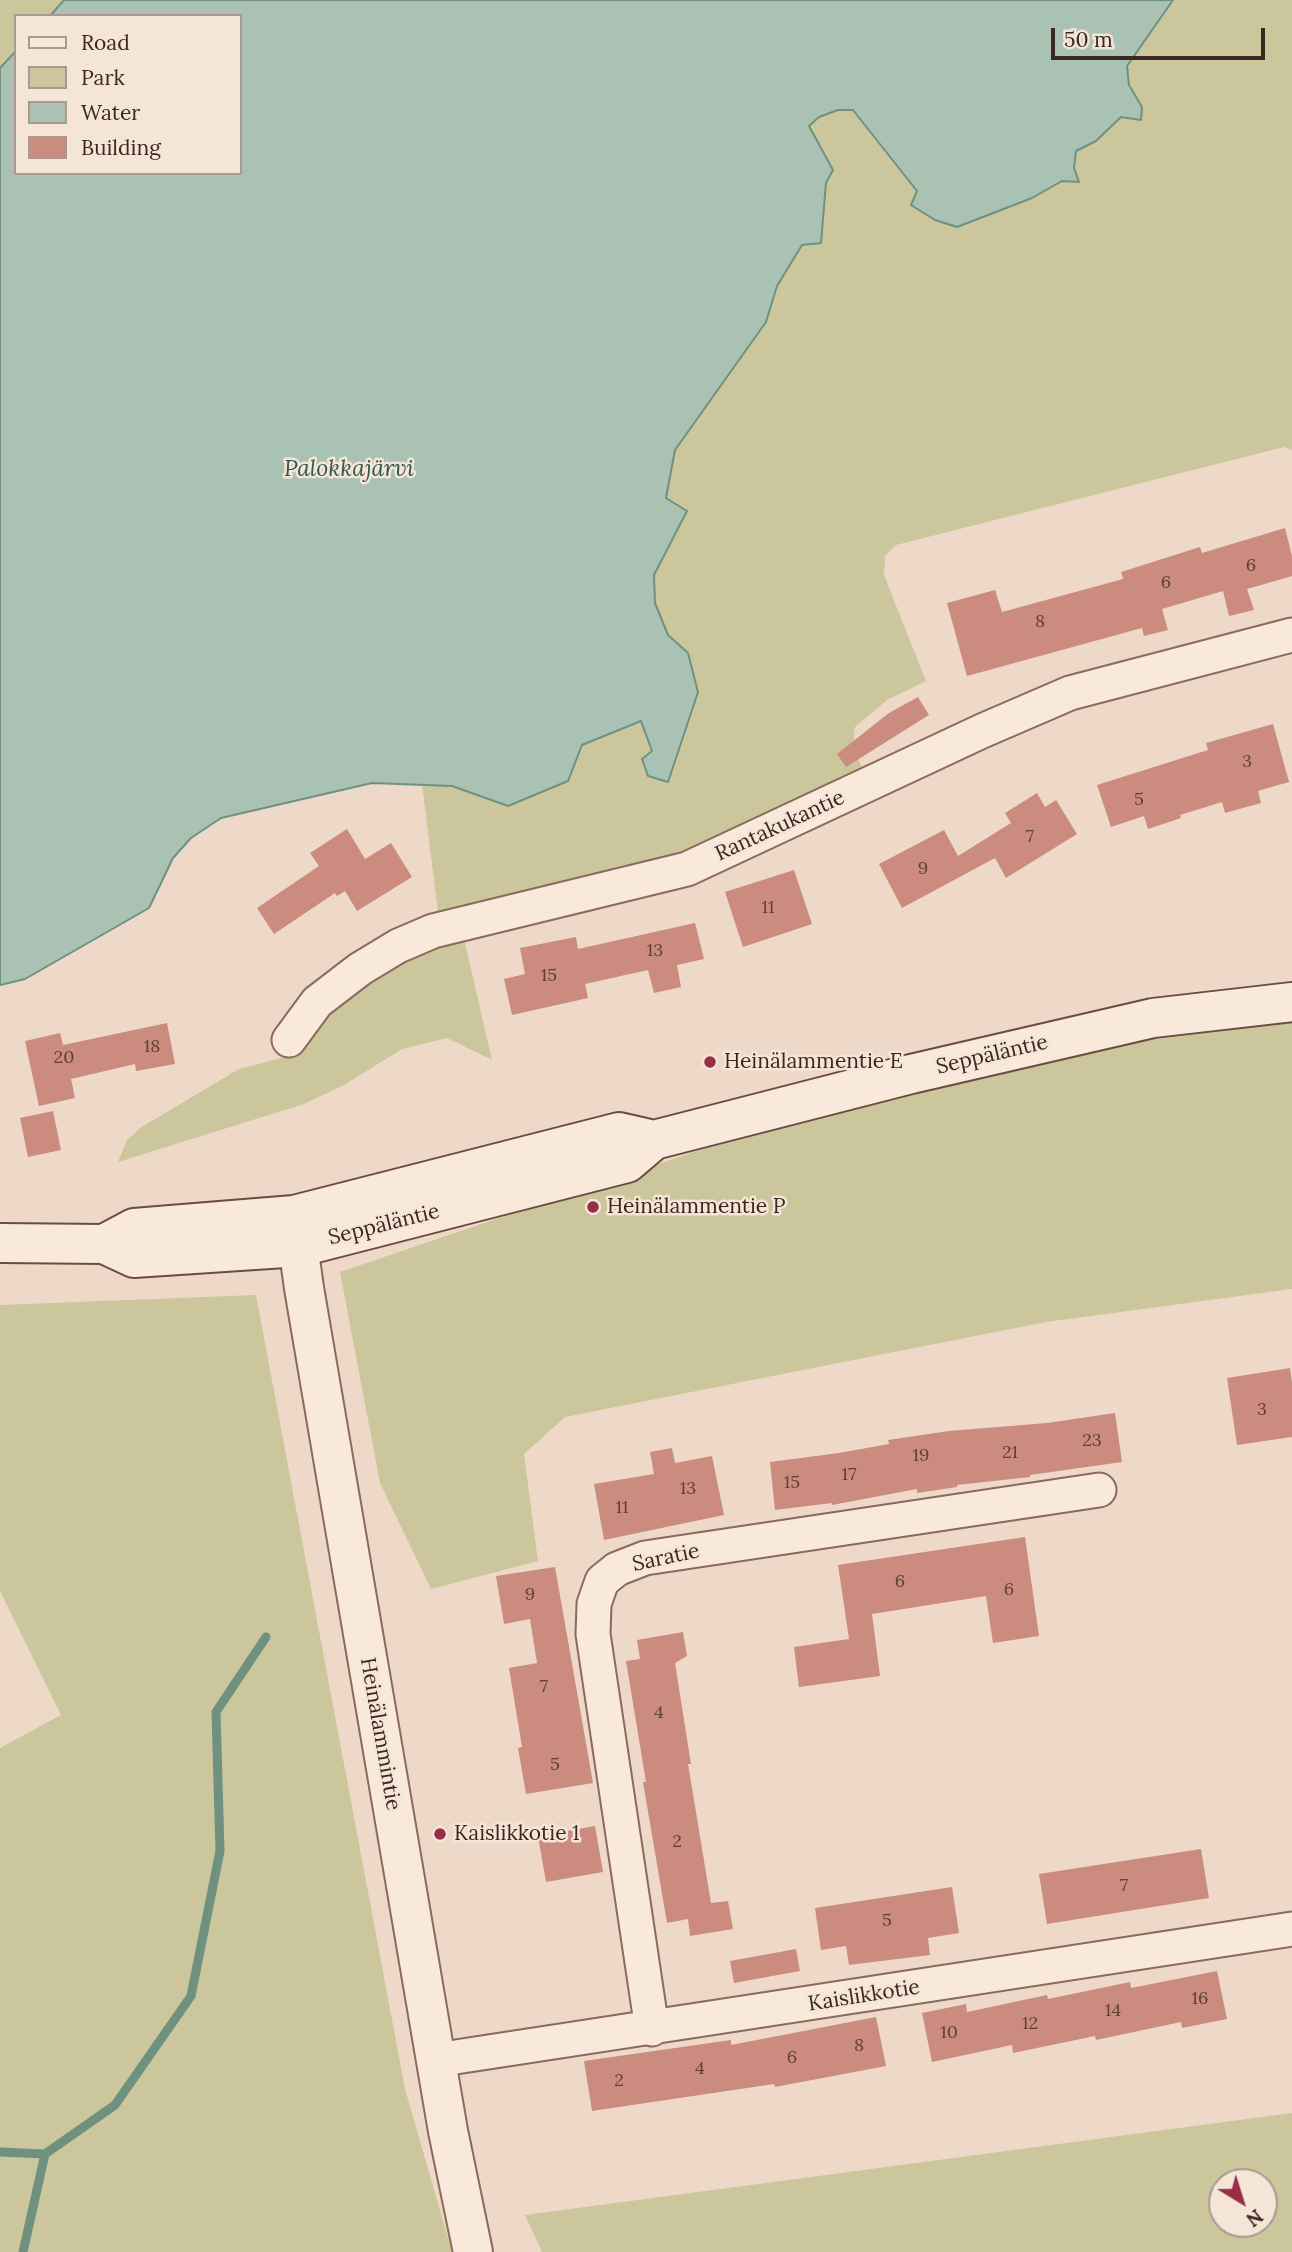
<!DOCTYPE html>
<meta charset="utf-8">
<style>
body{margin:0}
#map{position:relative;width:1292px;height:2252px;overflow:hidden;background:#eed9c8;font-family:Lora,serif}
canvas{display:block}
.legend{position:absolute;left:14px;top:14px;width:228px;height:161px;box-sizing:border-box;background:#f5e5d7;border:2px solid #aa998e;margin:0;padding:9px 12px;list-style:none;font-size:21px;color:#3a2720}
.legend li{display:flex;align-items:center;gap:14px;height:35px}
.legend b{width:35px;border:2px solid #aa998e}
.north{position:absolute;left:1208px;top:2168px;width:70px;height:70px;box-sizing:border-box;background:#f5e5d7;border:2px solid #aa998e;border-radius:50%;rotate:142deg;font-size:19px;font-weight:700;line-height:28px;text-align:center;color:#3a2720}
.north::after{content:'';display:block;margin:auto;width:24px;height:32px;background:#982e49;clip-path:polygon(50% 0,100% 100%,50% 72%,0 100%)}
.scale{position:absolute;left:1051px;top:28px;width:214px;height:32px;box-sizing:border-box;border:4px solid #3a2720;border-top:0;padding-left:9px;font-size:21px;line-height:24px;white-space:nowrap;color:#3a2720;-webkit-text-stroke:5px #f5e5d7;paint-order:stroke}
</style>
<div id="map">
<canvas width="1292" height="2252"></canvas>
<ul class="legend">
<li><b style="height:9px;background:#f8e9db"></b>Road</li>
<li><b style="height:19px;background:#ccc69c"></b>Park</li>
<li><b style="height:19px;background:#a9c2b4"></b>Water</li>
<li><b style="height:19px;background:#cb8b7f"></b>Building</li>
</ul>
<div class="north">N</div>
<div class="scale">50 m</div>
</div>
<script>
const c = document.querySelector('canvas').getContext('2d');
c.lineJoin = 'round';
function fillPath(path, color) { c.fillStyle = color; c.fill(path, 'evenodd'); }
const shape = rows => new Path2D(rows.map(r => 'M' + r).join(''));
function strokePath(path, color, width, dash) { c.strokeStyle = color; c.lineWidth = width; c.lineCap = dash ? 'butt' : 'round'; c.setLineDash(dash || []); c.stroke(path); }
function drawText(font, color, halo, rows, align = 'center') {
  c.font = font + ' Lora,serif'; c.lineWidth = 5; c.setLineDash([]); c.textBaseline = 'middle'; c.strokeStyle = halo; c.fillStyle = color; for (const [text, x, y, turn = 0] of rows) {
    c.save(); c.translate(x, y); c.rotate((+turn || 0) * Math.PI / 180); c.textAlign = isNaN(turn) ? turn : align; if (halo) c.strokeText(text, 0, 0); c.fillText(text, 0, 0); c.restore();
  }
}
const green = shape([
 [0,0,64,0,50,16,16,16,16,51,0,68],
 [1173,0,1292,0,1292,450,1284,447,896,545,885,556,884,575,926,681,887,700,855,727,853,749,864,771,683,854,458,913,492,1060,447,1038,402,1049,344,1085,304,1104,118,1162,127,1140,140,1128,239,1069,285,1057,307,1047,332,998,424,943,438,912,422,784,452,786,508,806,568,781,582,745,642,721,652,751,647,775,688,653,668,635,655,603,654,575,687,511,666,498,675,450,766,322,777,286,802,245,821,242,828,159,808,126,819,117,838,110,853,110,917,191,1032,198,1062,181,1078,182,1074,168,1076,151,1096,141,1121,117,1142,107,1129,85,1127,66],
 [1292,1012,1292,1289,1046,1322,565,1417,524,1454,538,1561,431,1589,380,1483,340,1272,782,1122,1063,1051],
 [256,1295,405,2089,452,2252,0,2252,0,1748,61,1715,0,1591,0,1305],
 [1292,2113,1292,2252,542,2252,525,2215],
 [1222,2182,1264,2182,1264,2224,1222,2224]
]);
const water = shape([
 [64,0,1173,0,1127,66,1129,85,1142,107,1141,120,1121,117,1096,141,1076,151,1074,168,1079,182,1062,181,1032,198,957,227,935,220,911,205,917,191,853,110,838,110,819,117,809,126,833,170,826,183,821,243,802,245,777,286,766,322,675,450,666,498,687,511,654,575,655,603,668,635,688,653,698,692,668,782,648,776,642,759,652,751,641,721,582,745,568,781,508,806,452,786,372,783,221,818,191,838,173,858,149,908,25,979,0,985,0,68,16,51,16,173,240,173,240,16,50,16,64,0]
]);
const stream = shape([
 [0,2152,45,2154,115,2105,191,1996,220,1851,216,1712,266,1637],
 [23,2252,45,2154]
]);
const building = shape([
 [1285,528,1292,556,1292,576,1247,589,1254,610,1229,616,1223,591,1162,609,1168,630,1144,636,1142,628,967,676,947,603,995,590,1002,612,1123,579,1121,572,1200,547,1202,553],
 [918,697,929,715,846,767,837,754,889,713],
 [1273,724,1289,782,1258,791,1261,803,1225,813,1222,802,1180,815,1181,818,1148,829,1144,816,1111,827,1097,785,1208,750,1206,743],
 [1037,793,1045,807,1056,800,1077,834,1006,878,995,858,902,908,879,864,944,830,958,856,1011,823,1005,813],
 [347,829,365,859,391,843,412,877,357,911,345,891,337,896,335,893,274,934,257,908,319,866,310,853],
 [794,870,812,924,743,947,725,892],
 [695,923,704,959,677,965,681,987,654,993,648,970,585,984,588,998,512,1015,504,979,525,974,520,948,576,937,578,949],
 [167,1023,175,1064,136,1071,135,1064,71,1079,75,1098,39,1106,25,1041,60,1033,63,1045],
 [53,1111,61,1150,28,1157,20,1118],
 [1290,1368,1292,1383,1292,1437,1237,1445,1227,1378],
 [1115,1413,1122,1462,1030,1475,1030,1477,957,1485,957,1487,917,1493,917,1489,832,1505,832,1503,775,1510,770,1462,839,1453,889,1444,888,1440,949,1431,1047,1423],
 [672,1448,675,1463,712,1456,724,1515,604,1540,594,1484,654,1474,650,1452],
 [1025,1537,1039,1636,993,1643,986,1596,872,1614,880,1676,799,1687,794,1647,849,1639,838,1565],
 [555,1567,593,1783,526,1794,518,1748,522,1747,509,1668,537,1663,530,1619,504,1624,496,1576],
 [683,1632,687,1656,675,1663,691,1764,688,1764,711,1903,728,1901,733,1929,690,1936,688,1919,667,1923,643,1782,646,1782,626,1661,640,1659,637,1640],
 [595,1826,603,1872,546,1882,538,1836],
 [1201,1849,1209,1898,1047,1924,1039,1874],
 [952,1887,959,1933,928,1938,930,1955,849,1965,846,1946,821,1950,815,1908],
 [796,1949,800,1971,734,1983,730,1961],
 [1217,1971,1227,2019,1182,2028,1181,2022,1096,2040,1095,2036,1013,2053,1012,2045,932,2062,922,2013,966,2004,967,2012,1047,1995,1048,1999,1130,1982,1131,1988],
 [876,2017,886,2066,775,2087,774,2084,592,2111,584,2061,731,2040,731,2045]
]);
const minor = shape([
 [289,1040,317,1002,360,969,398,946,433,931,687,869,982,731,1070,693,1292,635],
 [652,2029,593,1634,594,1604,602,1581,617,1569,645,1558,1099,1490],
 [436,2060,1292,1929]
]);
const tertiary = shape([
 [294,1216,304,1288,448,2131,473,2252]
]);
const secondary = shape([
 [0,1243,104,1244,134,1258,300,1247,627,1163,654,1140,911,1074,1153,1018,1292,1002],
 [104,1244,134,1228,294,1215,619,1132,654,1140]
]);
const markers = [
 [710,1062,7,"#982e49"],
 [593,1207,7,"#982e49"],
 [440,1834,7,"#982e49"]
];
const numberNames = [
 ["6",1251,566],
 ["6",1166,583],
 ["8",1040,622],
 ["3",1247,762],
 ["5",1139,800],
 ["7",1030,837],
 ["9",923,869],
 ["11",768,908],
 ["13",655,951],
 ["15",549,976],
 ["18",152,1047],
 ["20",64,1058],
 ["3",1262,1410],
 ["23",1092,1441],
 ["21",1010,1453],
 ["19",921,1456],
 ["17",849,1475],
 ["15",792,1483],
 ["13",688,1489],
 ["11",622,1508],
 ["6",900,1582],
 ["6",1009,1590],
 ["9",530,1595],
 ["7",544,1687],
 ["4",659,1713],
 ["5",555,1765],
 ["2",677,1842],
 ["7",1124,1886],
 ["5",887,1921],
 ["16",1200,1999],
 ["14",1113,2011],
 ["12",1030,2024],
 ["10",949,2033],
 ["8",859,2046],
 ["6",792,2058],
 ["4",700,2069],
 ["2",619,2081]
];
const streetNames = [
 ["Rantakukantie",780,826,-25],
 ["Seppäläntie",992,1055,-13],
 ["Seppäläntie",384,1225,-14],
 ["Saratie",666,1558,-12],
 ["Heinälammintie",380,1734,80],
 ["Kaislikkotie",864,1996,-9]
];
const poiNames = [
 ["Heinälammentie E",724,1062],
 ["Heinälammentie P",607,1207],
 ["Kaislikkotie 1",454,1834]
];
const waterNames = [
 ["Palokkajärvi",349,469]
];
fillPath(green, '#ccc69c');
fillPath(water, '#a9c2b4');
strokePath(water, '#6f9180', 2);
strokePath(stream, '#6f9180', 9);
fillPath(building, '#cb8b7f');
strokePath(minor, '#8a6a5d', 37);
strokePath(tertiary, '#8a6a5d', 42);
strokePath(secondary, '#6c4b40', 42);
strokePath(minor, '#f8e9db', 33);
strokePath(tertiary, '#f8e9db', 38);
strokePath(secondary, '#f8e9db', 38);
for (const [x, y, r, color] of markers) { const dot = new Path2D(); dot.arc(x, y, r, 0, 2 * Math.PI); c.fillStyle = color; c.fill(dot); strokePath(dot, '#f5e5d7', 2.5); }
drawText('18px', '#5e4038', null, numberNames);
drawText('21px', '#3a2720', '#f5e5d7', streetNames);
drawText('21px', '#3a2720', '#f5e5d7', poiNames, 'left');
drawText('italic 23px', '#305a4d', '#f5e5d7', waterNames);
</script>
